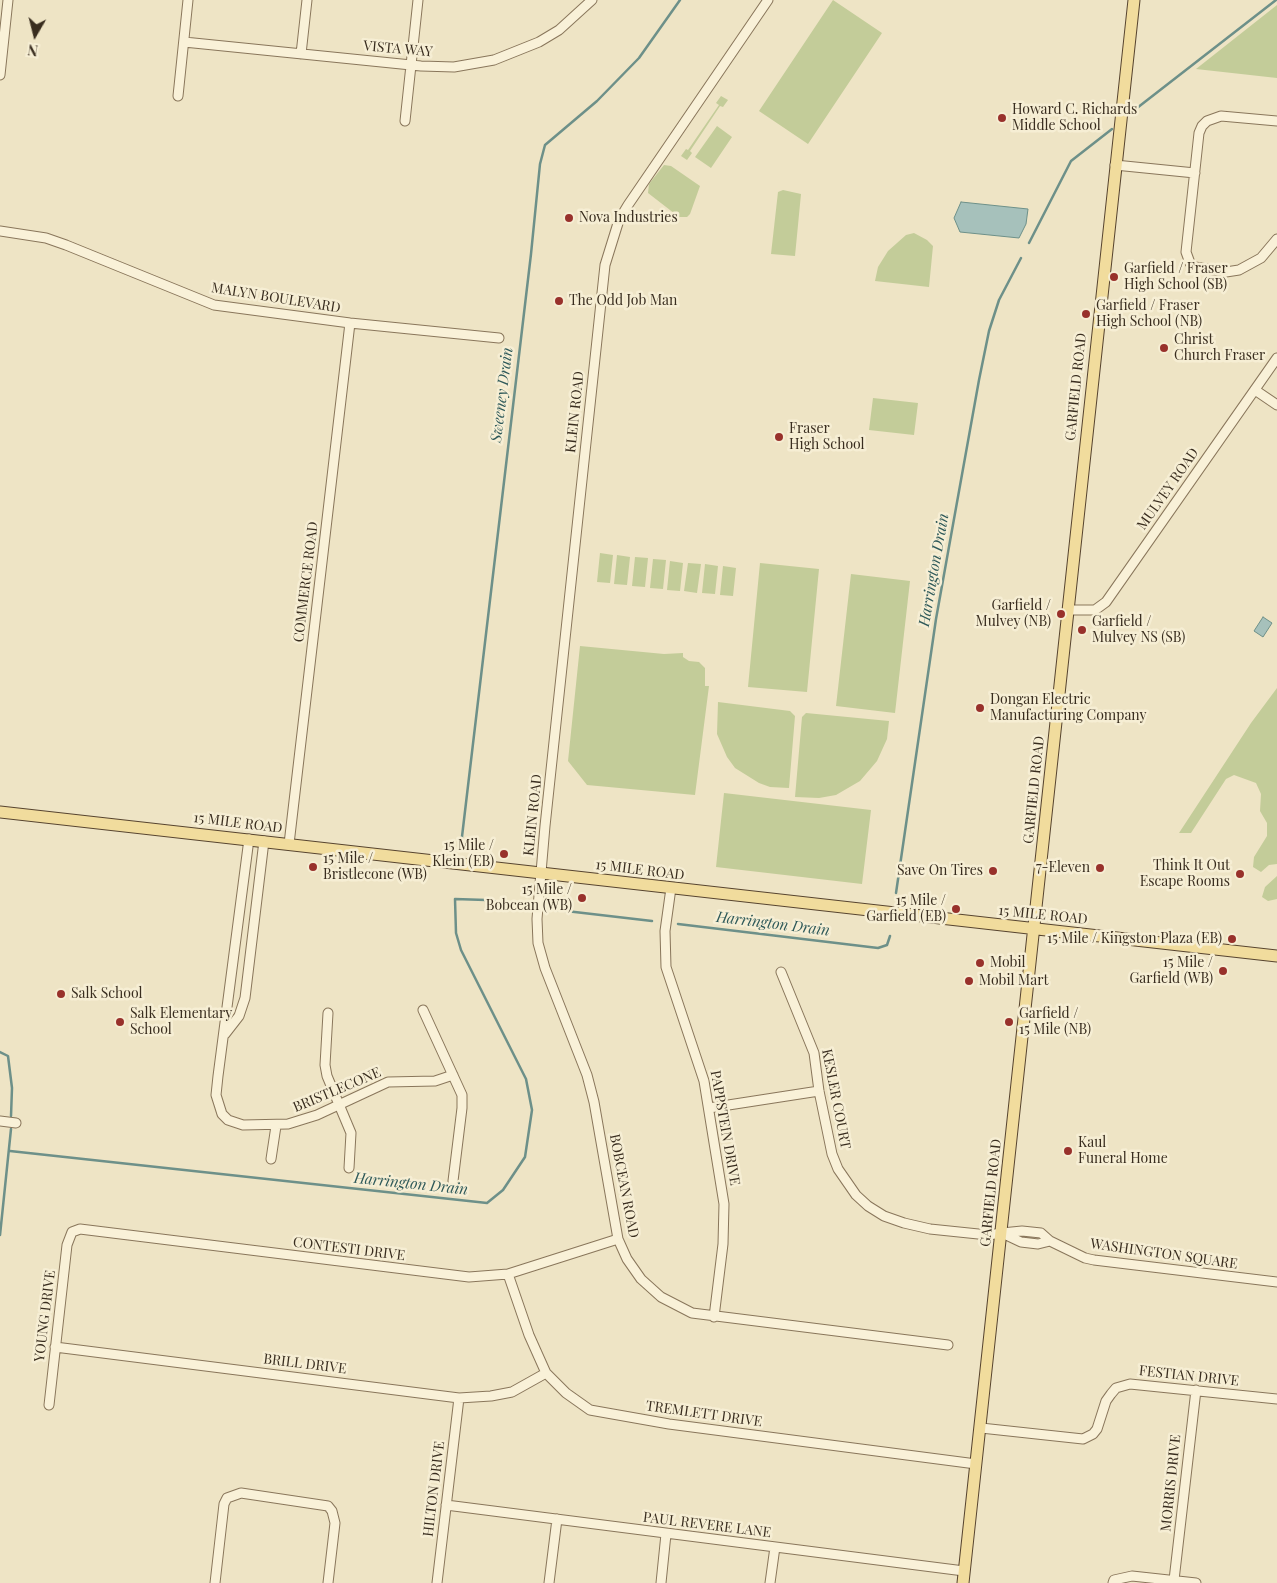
<!DOCTYPE html>
<style>
body{margin:0}
#map{position:relative;width:1277px;height:1583px;overflow:hidden;background:#eee4c5;font-family:"Playfair Display",serif}
canvas{display:block}
.north{position:absolute;left:10px;top:10px;width:50px;height:50px;-webkit-text-stroke:4px #f6eed4;paint-order:stroke;rotate:188deg;font-size:14px;font-weight:700;line-height:20px;text-align:center;color:#392d1f}
.north::after{content:'';display:block;margin:auto;width:18px;height:22px;background:#392d1f;clip-path:polygon(50% 0,100% 100%,50% 72%,0 100%)}
</style>
<div id="map">
<canvas width="1277" height="1583"></canvas>
<div class="north">N</div>
</div>
<script>
const c = document.querySelector('canvas').getContext('2d');
c.lineJoin = 'round';
function fillPath(path, color) { c.fillStyle = color; c.fill(path, 'evenodd'); }
const shape = rows => new Path2D(rows.map(r => 'M' + r).join(''));
function strokePath(path, color, width, dash) { c.strokeStyle = color; c.lineWidth = width; c.lineCap = dash ? 'butt' : 'round'; c.setLineDash(dash || []); c.stroke(path); }
function drawText(font, color, halo, rows, align = 'center') {
  c.font = font + ' "Playfair Display",serif'; c.lineWidth = 5; c.setLineDash([]); c.textBaseline = 'middle'; c.strokeStyle = halo; c.fillStyle = color; for (const [text, x, y, turn = 0] of rows) {
    c.save(); c.translate(x, y); c.rotate((+turn || 0) * Math.PI / 180); c.textAlign = isNaN(turn) ? turn : align; if (halo) c.strokeText(text, 0, 0); c.fillText(text, 0, 0); c.restore();
  }
}
const green = shape([
 [833,0,882,33,808,144,759,111],
 [1277,5,1277,78,1196,69],
 [721,96,728,100,723,107,720,106,690,151,692,153,687,160,681,156,686,149,688,150,719,105,716,103],
 [717,126,732,137,711,168,695,157],
 [664,165,671,166,700,186,690,214,687,217,679,217,648,193,649,184],
 [783,190,801,194,795,256,771,254,778,192],
 [914,233,927,240,933,246,929,287,875,281,878,267,888,251,906,235],
 [873,398,918,403,914,435,869,430],
 [600,553,613,555,610,583,597,582],
 [617,555,630,557,627,585,614,584],
 [635,557,648,558,645,587,632,586],
 [653,559,666,560,663,589,650,588],
 [670,561,683,563,680,591,667,590],
 [688,563,701,564,697,593,684,591],
 [760,563,819,569,807,692,748,687],
 [705,564,718,566,715,594,702,593],
 [723,566,736,568,733,596,720,595],
 [851,574,910,581,895,713,836,706],
 [580,646,664,654,683,653,683,657,689,661,699,662,705,668,705,686,709,686,695,795,587,785,568,761],
 [1277,688,1277,864,1269,865,1261,872,1253,867,1254,857,1267,836,1267,823,1260,811,1261,794,1256,783,1234,775,1226,779,1191,833,1179,833,1251,723],
 [718,702,790,711,795,716,789,788,770,787,759,783,735,768,727,757,717,734],
 [806,713,889,721,887,739,877,761,860,781,836,795,819,798,795,797,802,717],
 [724,793,871,810,862,884,716,867],
 [1277,876,1277,899,1268,901,1262,897,1265,887]
]);
const water = shape([
 [961,202,1028,209,1026,224,1019,238,960,232,954,218,961,202],
 [1263,617,1272,623,1263,637,1254,631,1263,617]
]);
const stream = shape([
 [1128,115,1276,0],
 [1029,243,1071,161,1112,129],
 [461,845,531,254,540,164,545,145,597,101,639,58,680,0],
 [896,893,936,619,979,380,989,331,999,300,1021,258],
 [549,909,652,921],
 [678,924,878,948,887,945,890,936],
 [0,1052,8,1056,12,1088,11,1116],
 [10,1151,487,1203,503,1190,525,1157,532,1110,526,1079,461,950,456,933,455,899,486,900,528,906],
 [0,1235,11,1129]
]);
const minor = shape([
 [768,0,628,205,619,220,605,265,545,826,537,919,538,943,545,968,587,1075,594,1102,618,1239,627,1259,641,1279,661,1297,692,1313,948,1345],
 [184,42,421,66,454,67,494,60,539,42,559,30,592,0],
 [301,54,307,0],
 [0,75,8,0],
 [178,96,188,0],
 [405,121,418,0],
 [1277,121,1221,116,1207,121,1202,126,1199,133,1186,252,1190,263,1195,267,1226,272,1239,270,1261,258,1277,239],
 [1115,165,1195,173],
 [0,231,46,238,66,245,214,305,350,323,499,338],
 [1255,390,1277,405],
 [1067,610,1095,610,1106,602,1277,358],
 [249,839,218,1076,216,1095,222,1114,228,1120,243,1125,288,1124,317,1115,388,1082,435,1081,453,1075],
 [289,844,350,323],
 [671,888,665,931,666,967,704,1081,724,1204,723,1244,714,1317],
 [781,972,814,1053,819,1091,832,1154,838,1169,856,1195,868,1206,884,1216,904,1223,930,1229,988,1235,1002,1233,1022,1231,1041,1233,1050,1241,1038,1244,1021,1242,1002,1233],
 [423,1010,462,1095,462,1108,453,1181],
 [328,1013,325,1065,327,1076,351,1133,349,1168],
 [225,1034,239,1016,245,998,264,841],
 [709,1108,819,1091],
 [0,1121,16,1123],
 [271,1159,276,1126],
 [1050,1241,1085,1258,1094,1260,1277,1282],
 [508,1274,529,1335,546,1373,566,1393,590,1410,669,1424,976,1464],
 [55,1347,459,1398,491,1396,512,1392,546,1373],
 [49,1405,67,1245,72,1232,80,1229,469,1277,508,1274,618,1239],
 [981,1428,1083,1439,1093,1434,1097,1429,1106,1401,1111,1394,1116,1388,1130,1384,1277,1399],
 [446,1505,964,1571],
 [1174,1580,1196,1390],
 [215,1583,224,1504,227,1498,241,1493,328,1506,332,1511,335,1523,328,1583],
 [437,1583,459,1398],
 [549,1583,557,1519],
 [661,1583,666,1534],
 [770,1583,775,1547],
 [1113,1583,1114,1580,1132,1576,1196,1583]
]);
const major = shape([
 [0,812,1277,956],
 [963,1583,1134,0]
]);
const markers = [
 [1002,118,5,"#98312b"],
 [569,218,5,"#98312b"],
 [1114,277,5,"#98312b"],
 [559,301,5,"#98312b"],
 [1086,314,5,"#98312b"],
 [1164,348,5,"#98312b"],
 [779,437,5,"#98312b"],
 [1061,614,5,"#98312b"],
 [1082,630,5,"#98312b"],
 [980,708,5,"#98312b"],
 [504,854,5,"#98312b"],
 [313,867,5,"#98312b"],
 [1100,868,5,"#98312b"],
 [993,871,5,"#98312b"],
 [1240,874,5,"#98312b"],
 [582,898,5,"#98312b"],
 [956,909,5,"#98312b"],
 [1232,939,5,"#98312b"],
 [980,963,5,"#98312b"],
 [1223,971,5,"#98312b"],
 [969,981,5,"#98312b"],
 [61,994,5,"#98312b"],
 [120,1022,5,"#98312b"],
 [1009,1022,5,"#98312b"],
 [1068,1151,5,"#98312b"]
];
const streetNames = [
 ["VISTA WAY",398,49,5],
 ["MALYN BOULEVARD",276,298,9],
 ["GARFIELD ROAD",1076,387,-84],
 ["KLEIN ROAD",575,412,-84],
 ["MULVEY ROAD",1168,489,-55],
 ["COMMERCE ROAD",306,582,-83],
 ["GARFIELD ROAD",1034,790,-84],
 ["KLEIN ROAD",533,815,-84],
 ["15 MILE ROAD",238,823,7],
 ["15 MILE ROAD",640,870,7],
 ["15 MILE ROAD",1043,915,6],
 ["BRISTLECONE",337,1090,-23],
 ["KESLER COURT",836,1099,79],
 ["PAPPSTEIN DRIVE",725,1128,80],
 ["BOBCEAN ROAD",624,1186,79],
 ["GARFIELD ROAD",991,1193,-84],
 ["CONTESTI DRIVE",349,1249,7],
 ["WASHINGTON SQUARE",1164,1254,8],
 ["YOUNG DRIVE",45,1316,-83],
 ["BRILL DRIVE",305,1364,7],
 ["FESTIAN DRIVE",1189,1376,6],
 ["TREMLETT DRIVE",704,1414,8],
 ["MORRIS DRIVE",1171,1483,-84],
 ["HILTON DRIVE",434,1489,-83],
 ["PAUL REVERE LANE",707,1525,7]
];
const poiNames = [
 ["Howard C. Richards",1012,110],
 ["Middle School",1012,126],
 ["Nova Industries",579,218],
 ["Garfield / Fraser",1124,269],
 ["High School (SB)",1124,285],
 ["The Odd Job Man",569,301],
 ["Garfield / Fraser",1096,306],
 ["High School (NB)",1096,322],
 ["Christ",1174,340],
 ["Church Fraser",1174,356],
 ["Fraser",789,429],
 ["High School",789,445],
 ["Garfield /",1051,606,"right"],
 ["Mulvey (NB)",1051,622,"right"],
 ["Garfield /",1092,622],
 ["Mulvey NS (SB)",1092,638],
 ["Dongan Electric",990,700],
 ["Manufacturing Company",990,716],
 ["15 Mile /",494,846,"right"],
 ["Klein (EB)",494,862,"right"],
 ["15 Mile /",323,859],
 ["Bristlecone (WB)",323,875],
 ["Think It Out",1230,866,"right"],
 ["Escape Rooms",1230,882,"right"],
 ["7-Eleven",1090,868,"right"],
 ["Save On Tires",983,871,"right"],
 ["15 Mile /",572,890,"right"],
 ["Bobcean (WB)",572,906,"right"],
 ["15 Mile /",946,901,"right"],
 ["Garfield (EB)",946,917,"right"],
 ["15 Mile / Kingston Plaza (EB)",1222,939,"right"],
 ["Mobil",990,963],
 ["15 Mile /",1213,963,"right"],
 ["Garfield (WB)",1213,979,"right"],
 ["Mobil Mart",979,981],
 ["Salk School",71,994],
 ["Salk Elementary",130,1014],
 ["School",130,1030],
 ["Garfield /",1019,1014],
 ["15 Mile (NB)",1019,1030],
 ["Kaul",1078,1143],
 ["Funeral Home",1078,1159]
];
const waterNames = [
 ["Sweeney Drain",502,395,-83],
 ["Harrington Drain",934,570,-80],
 ["Harrington Drain",773,924,7],
 ["Harrington Drain",411,1184,6]
];
fillPath(green, '#c3cc99');
fillPath(water, '#a6c1bb');
strokePath(water, '#6d9089', 1);
strokePath(stream, '#6d9089', 2.5);
strokePath(minor, '#89765b', 11);
strokePath(major, '#57442f', 13);
strokePath(minor, '#f9f1d8', 9);
strokePath(major, '#f1dc9d', 11);
for (const [x, y, r, color] of markers) { const dot = new Path2D(); dot.arc(x, y, r, 0, 2 * Math.PI); c.fillStyle = color; c.fill(dot); strokePath(dot, '#f6eed4', 2); }
drawText('14px', '#392d1f', '#f6eed4', streetNames);
drawText('14px', '#392d1f', '#f6eed4', poiNames, 'left');
drawText('italic 15px', '#2e5959', '#f6eed4', waterNames);
</script>
